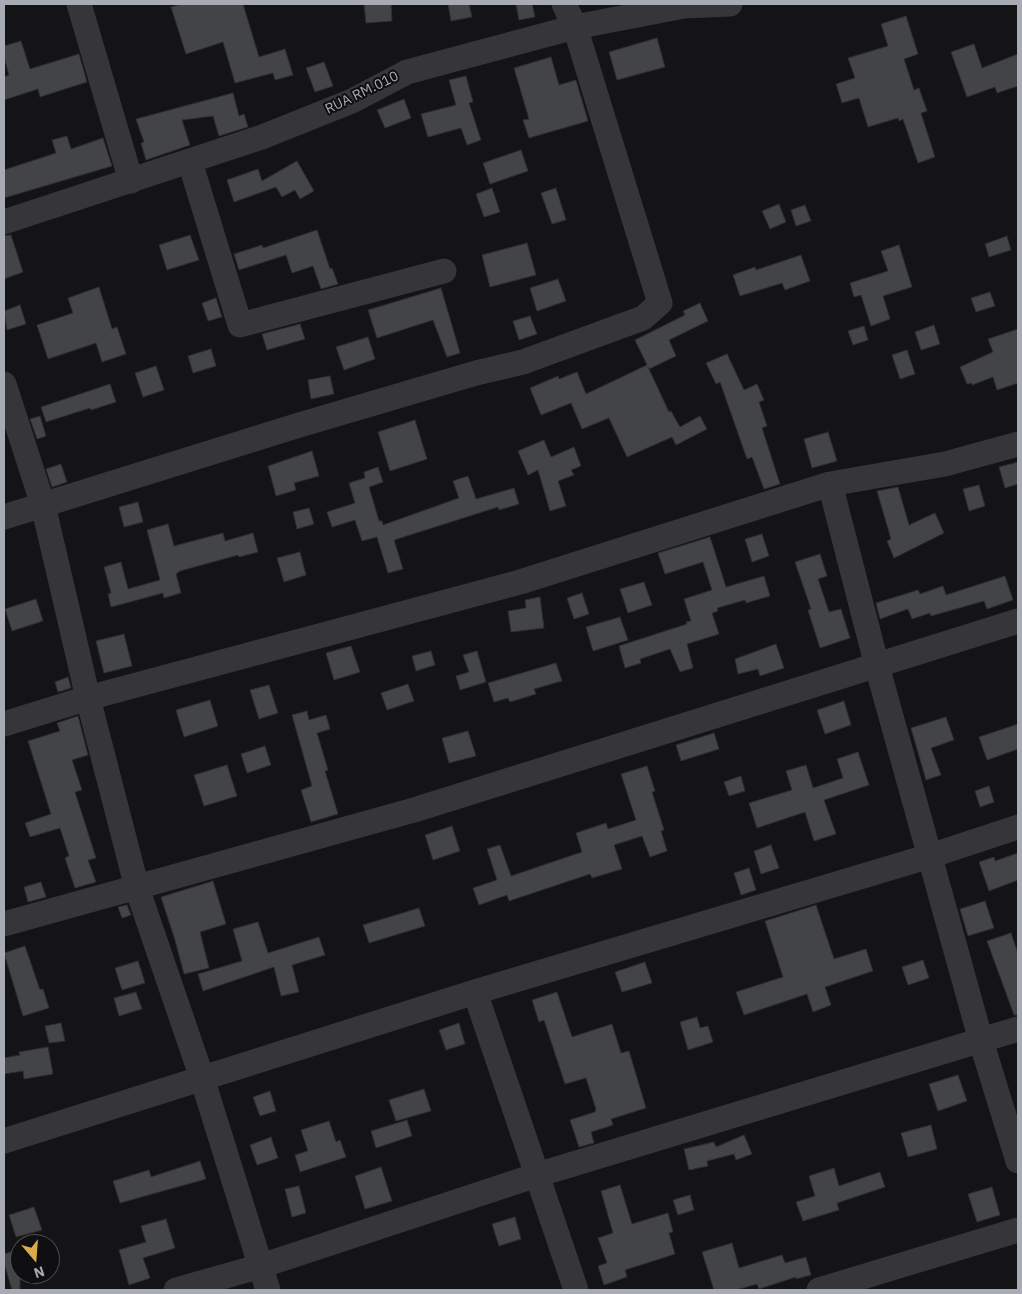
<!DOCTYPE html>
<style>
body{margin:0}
#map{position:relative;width:1022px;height:1294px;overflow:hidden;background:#141416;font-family:"IBM Plex Sans",sans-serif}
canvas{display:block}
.frame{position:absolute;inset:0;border:5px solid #a8abb4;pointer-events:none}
.north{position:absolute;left:10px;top:1234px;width:50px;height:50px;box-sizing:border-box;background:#0f0f11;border:1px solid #4c4d52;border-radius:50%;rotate:162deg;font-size:14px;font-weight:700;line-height:20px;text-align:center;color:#a8abb4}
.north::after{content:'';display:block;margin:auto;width:18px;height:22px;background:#daab48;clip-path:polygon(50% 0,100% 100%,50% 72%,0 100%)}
</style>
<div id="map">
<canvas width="1022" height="1294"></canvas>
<div class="frame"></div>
<div class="north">N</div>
</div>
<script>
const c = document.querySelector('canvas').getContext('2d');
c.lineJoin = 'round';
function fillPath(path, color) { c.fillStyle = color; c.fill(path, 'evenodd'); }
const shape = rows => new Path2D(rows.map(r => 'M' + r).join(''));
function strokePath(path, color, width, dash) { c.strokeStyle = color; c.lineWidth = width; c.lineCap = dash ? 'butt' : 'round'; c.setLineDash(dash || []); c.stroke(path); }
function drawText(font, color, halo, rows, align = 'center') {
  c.font = font + ' "IBM Plex Sans",sans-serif'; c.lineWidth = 4; c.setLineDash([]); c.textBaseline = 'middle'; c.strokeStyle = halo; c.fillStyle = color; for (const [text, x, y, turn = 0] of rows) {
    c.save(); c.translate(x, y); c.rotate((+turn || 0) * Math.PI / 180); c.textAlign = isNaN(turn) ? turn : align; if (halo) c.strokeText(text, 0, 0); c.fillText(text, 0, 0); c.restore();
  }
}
const building = shape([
 [182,4,243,4,259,57,285,49,293,75,275,80,273,73,235,83,223,42,186,54,171,7,182,4],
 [364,4,391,4,392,21,366,23,364,4],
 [448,4,469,4,472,17,451,21,448,4],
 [516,4,532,4,535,17,519,20,516,4],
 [906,16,918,54,904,59,914,90,919,88,927,111,921,113,935,157,918,163,903,119,899,121,898,118,868,127,859,98,842,103,836,84,855,78,848,58,888,46,881,24,906,16],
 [657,38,665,67,617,80,609,52,657,38],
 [21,41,30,69,79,54,87,82,40,97,38,89,4,100,4,77,9,75,4,57,4,46,21,41],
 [974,44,982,68,1018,54,1018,86,997,93,995,87,967,97,951,52,974,44],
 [551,57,559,85,576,80,588,121,529,138,523,120,529,119,514,68,551,57],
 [324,62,333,86,315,92,306,68,324,62],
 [466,76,473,102,469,103,481,140,467,145,461,128,428,137,421,114,456,105,449,80,466,76],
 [233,93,239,116,244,114,248,127,219,136,213,116,182,120,190,145,146,160,141,143,144,142,136,119,233,93],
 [404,99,411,118,385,128,377,110,404,99],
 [67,136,71,149,103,138,112,166,4,198,4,170,56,153,52,140,67,136],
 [521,150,528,171,490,184,483,163,521,150],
 [297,161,314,191,300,199,295,190,282,197,276,187,234,202,227,180,258,169,262,181,297,161],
 [492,188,500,212,484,217,476,194,492,188],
 [556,188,566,220,552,224,541,193,556,188],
 [779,204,786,222,770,229,762,211,779,204],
 [805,205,811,221,796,226,791,210,805,205],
 [317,230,330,269,332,268,338,284,321,289,313,266,292,273,286,255,239,270,234,254,262,245,263,248,317,230],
 [11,235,23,272,4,279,4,236,11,235],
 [190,235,199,260,167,270,159,245,190,235],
 [1007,236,1011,250,989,257,985,244,1007,236],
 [527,243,536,275,490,287,482,255,527,243],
 [899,245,912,287,883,296,890,319,871,326,861,295,854,297,850,283,888,271,881,251,899,245],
 [801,255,810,281,785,290,782,283,740,296,733,275,755,267,756,270,801,255],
 [558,279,566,301,537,311,530,288,558,279],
 [99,287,112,329,117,327,126,354,102,362,96,343,48,359,37,325,73,313,68,298,99,287],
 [441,288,460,353,447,357,433,320,377,338,368,310,441,288],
 [990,292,995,306,976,312,971,298,990,292],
 [216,298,222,317,208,321,202,303,216,298],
 [700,303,708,321,669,340,676,356,649,369,648,367,669,412,671,411,680,427,700,416,707,429,676,445,672,437,627,457,609,418,582,429,571,403,541,415,530,388,558,376,559,379,577,372,586,394,647,365,635,340,685,315,683,311,700,303],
 [20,305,26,324,7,330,4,311,20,305],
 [530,316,537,334,519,340,513,321,530,316],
 [300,324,305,339,267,350,262,334,300,324],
 [934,325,940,344,921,350,915,332,934,325],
 [864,326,868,340,853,345,848,331,864,326],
 [1018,329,1018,383,997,390,993,377,972,385,972,383,967,384,960,367,993,352,988,339,1018,329],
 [368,337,375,359,344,370,336,347,368,337],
 [211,349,216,366,193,373,188,356,211,349],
 [907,350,915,374,900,379,892,355,907,350],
 [727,354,744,390,757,384,764,400,759,402,767,426,762,428,780,484,764,489,752,457,747,459,720,382,716,384,706,363,727,354],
 [156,366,164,390,143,397,135,373,156,366],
 [330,376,334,394,311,399,308,380,330,376],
 [110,384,116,402,91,410,90,408,46,422,41,407,110,384],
 [40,416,46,436,37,439,30,419,40,416],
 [415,420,427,459,390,471,378,432,415,420],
 [828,432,837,461,812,468,804,439,828,432],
 [544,440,551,457,574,447,581,466,571,470,574,475,558,481,566,506,550,511,538,470,528,475,518,451,544,440],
 [312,451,319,476,294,483,296,490,276,496,268,466,312,451],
 [1018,462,1018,484,1005,488,999,467,1018,462],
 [61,464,67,482,52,487,46,469,61,464],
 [378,467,383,482,369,487,379,521,382,521,383,525,459,498,453,481,468,476,476,499,514,488,519,504,499,510,498,507,394,540,403,569,388,573,377,537,362,541,355,520,332,527,327,512,355,503,349,483,365,478,364,472,378,467],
 [979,485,985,506,969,511,963,489,979,485],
 [898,487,909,525,935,513,944,533,894,558,887,541,891,539,877,491,898,487],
 [138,502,143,522,124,527,119,507,138,502],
 [309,508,314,524,297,529,293,512,309,508],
 [168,524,174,546,223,533,225,541,253,533,258,552,239,557,238,555,180,571,176,574,181,593,164,598,163,593,111,607,108,594,111,593,104,567,121,562,128,589,160,580,147,530,168,524],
 [762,534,769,556,752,562,745,539,762,534],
 [710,537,726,587,764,576,770,596,746,603,745,600,717,608,718,611,712,613,719,634,687,644,693,668,680,672,670,649,640,659,641,663,625,668,619,646,687,624,686,622,691,621,684,599,712,590,703,562,665,574,658,553,710,537],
 [300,552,306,575,284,582,277,558,300,552],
 [820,554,827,576,818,579,829,612,841,609,850,638,820,648,808,610,811,609,795,562,820,554],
 [1005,576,1013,600,987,609,984,601,931,616,930,613,912,619,908,609,880,619,876,603,918,590,920,594,943,586,946,595,1005,576],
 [644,582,652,605,628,613,620,589,644,582],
 [582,593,589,614,574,619,567,598,582,593],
 [540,597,544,628,511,632,508,611,526,608,525,600,540,597],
 [36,599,43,621,12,631,5,609,36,599],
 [620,617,628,640,593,651,586,627,620,617],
 [124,634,132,666,104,673,96,641,124,634],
 [776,644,784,668,760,676,758,669,738,674,735,659,776,644],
 [351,646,360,672,334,680,326,653,351,646],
 [431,651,435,665,416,671,412,656,431,651],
 [477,651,486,682,460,690,456,676,469,672,463,655,477,651],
 [556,663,562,681,534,689,536,694,510,702,508,698,494,702,488,683,556,663],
 [68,677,71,688,58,692,55,682,68,677],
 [408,684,414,701,387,710,381,693,408,684],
 [269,685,278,713,259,719,250,690,269,685],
 [210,700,218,726,184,737,176,710,210,700],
 [844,701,851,725,825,734,817,710,844,701],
 [307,711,309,720,326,715,330,729,317,733,328,770,325,771,338,814,311,822,301,790,312,786,292,715,307,711],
 [78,716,88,755,72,760,82,790,75,792,96,858,88,860,96,882,75,888,65,858,69,856,60,828,30,837,25,823,51,814,28,741,60,731,57,723,78,716],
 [946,717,954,740,931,748,941,775,926,780,911,728,946,717],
 [1018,724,1018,749,987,760,979,737,1018,724],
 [468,731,476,756,449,763,442,738,468,731],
 [714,733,719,749,681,761,676,745,714,733],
 [265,746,271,765,247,773,241,754,265,746],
 [858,752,869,785,824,800,836,834,814,841,805,812,757,828,749,803,792,790,786,771,806,765,813,788,843,778,837,759,858,752],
 [227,765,237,796,204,806,194,775,227,765],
 [647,766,655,791,652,792,664,830,661,831,667,851,650,857,642,836,614,845,622,869,592,878,590,874,509,901,507,895,479,905,473,888,497,880,487,849,500,845,511,876,582,852,576,833,606,823,608,829,636,820,621,774,647,766],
 [741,776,745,791,729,796,724,782,741,776],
 [989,786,994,802,980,807,975,791,989,786],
 [452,826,460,851,433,860,425,835,452,826],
 [771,845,779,868,761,874,754,851,771,845],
 [1018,853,1018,880,989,891,979,862,994,857,995,861,1018,853],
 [749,868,756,890,741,895,734,873,749,868],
 [213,881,226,924,200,932,209,968,184,974,175,940,161,897,213,881],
 [41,882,46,897,28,902,24,887,41,882],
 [985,901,994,928,968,936,960,909,985,901],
 [127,905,131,915,122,918,118,907,127,905],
 [816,905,834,959,866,949,873,971,825,987,831,1005,813,1012,807,994,744,1015,736,992,783,977,765,921,816,905],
 [419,908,425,926,369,943,363,925,419,908],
 [258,922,268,953,319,937,325,955,292,965,299,992,281,996,274,967,203,991,198,974,242,961,233,929,258,922],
 [1011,933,1018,954,1018,1015,1014,1015,987,941,1011,933],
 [25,946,40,990,43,989,49,1008,23,1016,4,953,25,946],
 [923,960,929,978,908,985,902,967,923,960],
 [138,961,145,983,122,990,115,968,138,961],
 [645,962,652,983,622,992,615,972,645,962],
 [136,992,142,1009,119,1016,114,998,136,992],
 [557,992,572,1037,612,1024,621,1053,629,1051,646,1108,611,1119,613,1125,591,1132,594,1143,579,1147,570,1120,595,1112,596,1109,586,1078,565,1084,544,1020,539,1022,532,1000,557,992],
 [697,1017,700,1028,708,1026,713,1042,688,1050,680,1022,697,1017],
 [61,1023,65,1041,49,1043,45,1026,61,1023],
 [459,1023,465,1044,446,1050,439,1030,459,1023],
 [48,1047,53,1074,24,1079,23,1071,4,1074,4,1058,20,1055,19,1052,48,1047],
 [958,1075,967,1101,938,1111,929,1084,958,1075],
 [424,1089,431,1111,396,1121,389,1100,424,1089],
 [270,1091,276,1111,260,1116,253,1097,270,1091],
 [407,1120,412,1136,376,1148,371,1131,407,1120],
 [329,1121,336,1142,340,1140,346,1157,300,1172,295,1155,308,1151,301,1130,329,1121],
 [931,1125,937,1149,908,1157,901,1133,931,1125],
 [744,1135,752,1154,736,1160,734,1154,707,1161,708,1166,689,1170,684,1149,714,1142,716,1147,744,1135],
 [271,1137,278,1158,257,1165,250,1145,271,1137],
 [200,1161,206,1179,120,1203,113,1181,149,1170,151,1177,200,1161],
 [381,1167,392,1201,365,1209,355,1176,381,1167],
 [834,1168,839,1186,880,1172,885,1187,837,1203,839,1210,803,1221,796,1202,815,1196,809,1176,834,1168],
 [620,1185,632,1224,668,1213,673,1232,669,1233,675,1254,625,1270,627,1277,604,1285,598,1266,607,1263,598,1238,613,1233,601,1191,620,1185],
 [299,1186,306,1213,292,1217,285,1189,299,1186],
 [992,1187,1000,1215,977,1222,968,1194,992,1187],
 [690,1195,694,1210,678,1215,673,1200,690,1195],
 [34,1207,42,1230,16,1237,9,1215,34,1207],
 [515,1217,521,1239,499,1246,492,1224,515,1217],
 [166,1219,175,1248,143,1258,150,1278,129,1285,119,1250,146,1242,141,1226,166,1219],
 [732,1243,739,1268,782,1255,785,1263,806,1257,811,1275,796,1279,796,1277,759,1289,757,1284,736,1290,714,1290,702,1252,732,1243],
 [20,1249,20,1290,12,1290,4,1263,4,1254,20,1249]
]);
const minor = shape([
 [79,4,131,181],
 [190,162,240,325,444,271],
 [4,222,262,137,352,101,407,72,575,27,684,6,730,4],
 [4,384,43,505,88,698,137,888,202,1078,268,1290],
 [830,484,877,666,981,1041,1018,1161],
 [4,517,296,426,476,373,523,362,643,318,660,303,575,27,564,4],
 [4,724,88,698,520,582,830,484,945,464,1018,444],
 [4,924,414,810,1018,621],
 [475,992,576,1290],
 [4,1141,475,992,930,856,1018,827],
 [176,1290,261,1266,537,1175,1018,1029],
 [819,1290,1018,1230]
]);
const streetNames = [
 ["RUA RM.010",362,93,-26]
];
fillPath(building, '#434448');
strokePath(building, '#2f2f31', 1);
strokePath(minor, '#36363a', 25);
drawText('14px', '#a8abb4', '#0f0f11', streetNames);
</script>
